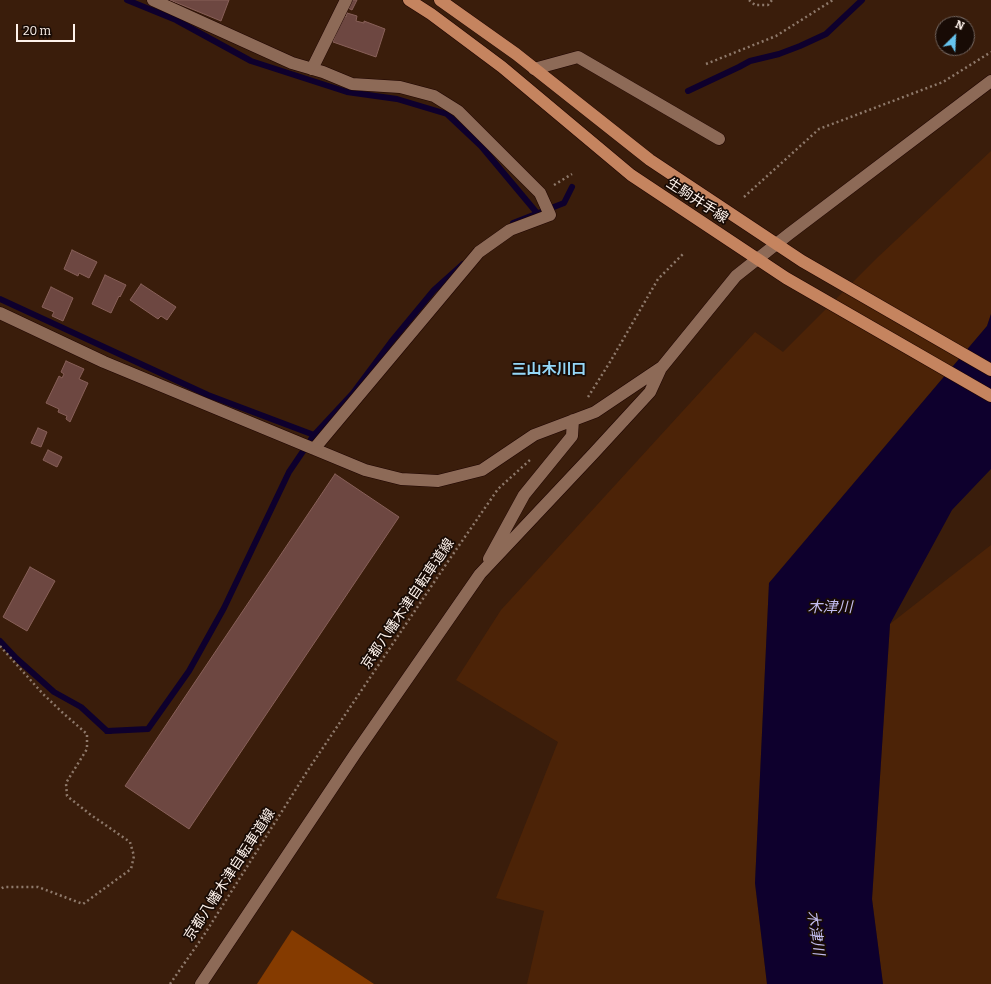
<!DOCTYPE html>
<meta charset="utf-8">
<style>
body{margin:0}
#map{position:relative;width:991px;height:984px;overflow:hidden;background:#3a1d0b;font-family:Bitter,serif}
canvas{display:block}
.north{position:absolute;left:935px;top:16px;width:40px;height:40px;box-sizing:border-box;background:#180b05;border:1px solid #746761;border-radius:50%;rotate:24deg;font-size:11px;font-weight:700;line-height:16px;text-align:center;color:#fef2eb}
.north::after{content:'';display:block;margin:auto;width:14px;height:18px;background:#66c4ef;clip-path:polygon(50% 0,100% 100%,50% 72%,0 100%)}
.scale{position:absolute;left:16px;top:24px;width:59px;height:18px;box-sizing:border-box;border:2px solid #fef2eb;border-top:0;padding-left:5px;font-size:12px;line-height:14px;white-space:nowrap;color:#fef2eb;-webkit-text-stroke:3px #180b05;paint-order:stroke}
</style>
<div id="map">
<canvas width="991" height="984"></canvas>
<div class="north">N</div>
<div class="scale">20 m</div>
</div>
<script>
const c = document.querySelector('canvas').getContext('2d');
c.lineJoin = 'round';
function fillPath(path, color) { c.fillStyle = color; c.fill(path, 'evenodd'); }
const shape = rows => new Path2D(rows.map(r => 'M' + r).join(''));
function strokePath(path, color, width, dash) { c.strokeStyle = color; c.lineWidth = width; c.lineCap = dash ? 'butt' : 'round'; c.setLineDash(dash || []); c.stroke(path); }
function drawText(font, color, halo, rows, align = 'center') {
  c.font = font + ' Bitter,"Noto Sans JP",serif'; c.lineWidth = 3.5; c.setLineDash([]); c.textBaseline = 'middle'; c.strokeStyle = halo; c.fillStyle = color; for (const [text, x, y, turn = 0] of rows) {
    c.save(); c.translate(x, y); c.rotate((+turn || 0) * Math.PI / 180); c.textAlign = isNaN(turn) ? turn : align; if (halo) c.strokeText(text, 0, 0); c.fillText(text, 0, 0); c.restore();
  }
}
const green = shape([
 [991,151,991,314,987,326,769,583,755,883,767,984,527,984,544,911,496,898,558,742,456,680,501,610,755,332,783,352,878,257],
 [991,545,991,984,883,984,872,899,890,624]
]);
const forest = shape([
 [292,930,374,984,257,984]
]);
const water = shape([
 [991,314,991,469,952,510,890,624,872,899,883,984,767,984,755,883,769,583,987,326]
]);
const stream = shape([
 [127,0,176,20,251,61,347,92,397,99,447,114,481,146,537,213],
 [688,91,739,67,750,61,779,54,800,46,826,34,862,0],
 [513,223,564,203,572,187],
 [0,299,208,395,314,435],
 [0,641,16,658,54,692,81,707,107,731,111,731],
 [107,731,148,729,189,671,224,608,289,472,314,435,353,393,391,342,434,290,463,264]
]);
const building = shape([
 [170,0,229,0,221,21,170,0],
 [347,0,357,0,352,10,344,6,347,0],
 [347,13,357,16,356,21,364,23,364,21,385,29,376,57,333,42,343,15,346,17,347,13],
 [72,250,97,262,89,278,79,273,78,276,64,269,72,250],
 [105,275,126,285,120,297,119,296,111,313,92,304,105,275],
 [141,284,176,307,167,320,161,316,158,319,130,300,141,284],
 [51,287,73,298,63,321,52,316,54,312,42,307,51,287],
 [66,361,84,369,79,379,88,383,70,422,66,419,67,416,58,412,59,409,46,403,59,376,62,378,64,374,61,372,66,361],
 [38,428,47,432,41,447,31,443,38,428],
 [48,450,62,457,57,467,43,460,48,450],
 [335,474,399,517,189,829,125,786,335,474],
 [30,567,55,581,27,631,3,617,30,567]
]);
const path = shape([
 [749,0,755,5,768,5,772,0],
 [706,64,776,36,833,0],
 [554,185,572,174],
 [744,197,819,129,943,82,991,52],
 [588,397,610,362,658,279,684,253],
 [0,646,43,694,63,713,87,734,87,749,66,783,67,796,91,815,130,842,134,856,131,869,83,904,38,887,4,887,0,889],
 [170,984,204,935,308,770,449,560,498,489,531,459]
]);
const minor = shape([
 [153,0,292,63,323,72,352,84,400,87,434,96,458,111,540,193,550,215,510,230,479,252,314,449],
 [312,69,346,0],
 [534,69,578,57,719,139],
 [0,313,104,362,365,470,401,479,438,481,482,470,534,435,595,412,662,367,736,276,789,234,991,81],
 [489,559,524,495,572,436,573,420],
 [201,984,355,754,480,574,593,454,650,392,661,368]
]);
const major = shape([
 [409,0,431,14,502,67,631,175,786,278,991,396],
 [440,0,516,54,650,160,802,261,991,370]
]);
const streetNames = [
 ["生駒井手線",697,201,33],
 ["京都八幡木津自転車道線",408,604,-56],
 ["京都八幡木津自転車道線",230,875,-57]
];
const neighbourhoodNames = [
 ["三山木川口",549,370]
];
const waterNames = [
 ["木津川",830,608],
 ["木津川",815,933,82]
];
fillPath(green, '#4c2307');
fillPath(forest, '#853b00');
fillPath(water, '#0e002d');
strokePath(stream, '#0e002d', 6);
fillPath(building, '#6d4741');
strokePath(building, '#886059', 1);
strokePath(minor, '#1f0500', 13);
strokePath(major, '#1f0500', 13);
strokePath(path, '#8e796b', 2.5, [2, 3]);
strokePath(minor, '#8d6a57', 12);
strokePath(major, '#c5845f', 12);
drawText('14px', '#fef2eb', '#180b05', streetNames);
drawText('bold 15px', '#95d7f7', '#180b05', neighbourhoodNames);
drawText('italic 15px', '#c2bcef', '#180b05', waterNames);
</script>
